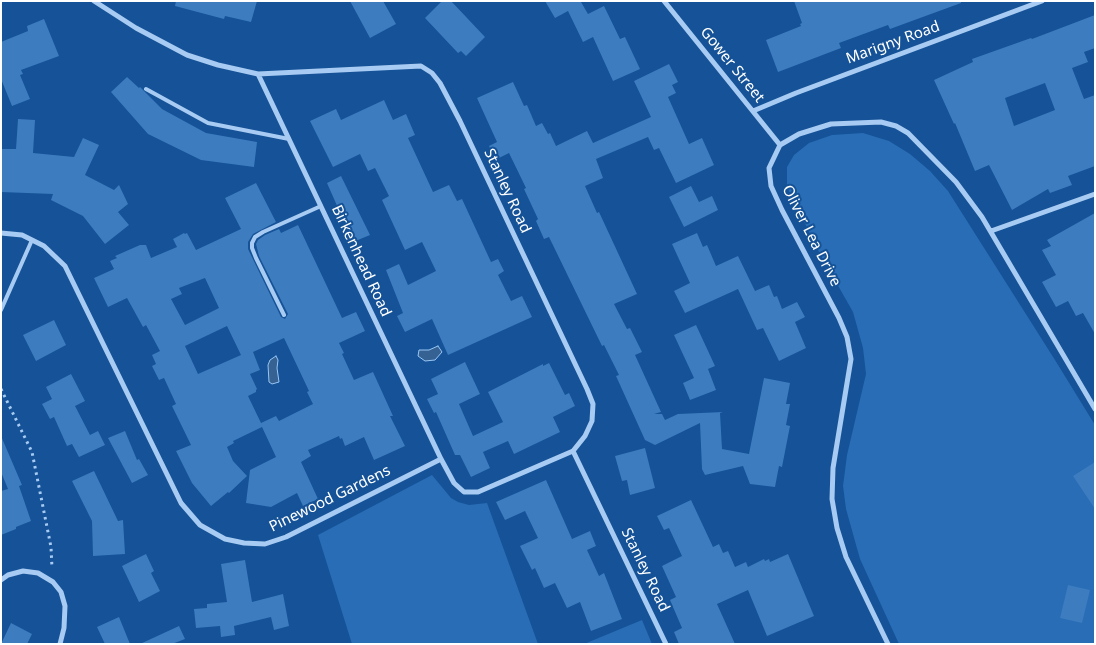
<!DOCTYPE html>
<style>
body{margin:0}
#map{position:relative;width:1096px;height:645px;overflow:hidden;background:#155297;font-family:"Noto Sans",sans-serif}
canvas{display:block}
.frame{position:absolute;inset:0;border:2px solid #fff;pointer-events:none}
</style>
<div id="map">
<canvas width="1096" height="645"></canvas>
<div class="frame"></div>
</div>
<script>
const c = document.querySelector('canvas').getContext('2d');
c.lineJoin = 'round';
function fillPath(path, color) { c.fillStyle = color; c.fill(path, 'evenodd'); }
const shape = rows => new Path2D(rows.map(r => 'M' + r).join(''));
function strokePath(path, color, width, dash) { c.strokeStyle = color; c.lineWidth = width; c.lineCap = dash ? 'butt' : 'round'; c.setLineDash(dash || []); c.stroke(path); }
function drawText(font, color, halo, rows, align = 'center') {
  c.font = font + ' "Noto Sans",sans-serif'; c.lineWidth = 4; c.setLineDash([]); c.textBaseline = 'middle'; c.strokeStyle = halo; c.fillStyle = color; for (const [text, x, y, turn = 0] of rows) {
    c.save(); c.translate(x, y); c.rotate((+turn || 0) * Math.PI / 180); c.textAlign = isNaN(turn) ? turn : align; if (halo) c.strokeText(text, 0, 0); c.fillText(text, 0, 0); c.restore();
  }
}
const green = shape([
 [863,133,889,141,910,154,930,171,948,191,1055,360,1095,425,1095,644,899,644,860,559,846,509,843,486,847,455,866,374,863,348,853,312,820,254,787,187,787,167,794,155,809,143,832,135],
 [432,475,451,498,458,502,469,505,487,503,538,644,352,644,318,535],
 [642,620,652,644,584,644]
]);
const water = shape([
 [438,346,442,352,435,360,425,361,418,356,419,350,429,350,438,346],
 [276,356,278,360,277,368,279,382,272,384,269,382,268,365,270,360,276,356]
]);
const building = shape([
 [176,1,257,1,251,22,225,16,224,19,175,6],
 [350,1,383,1,396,24,370,38],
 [442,1,451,1,485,37,466,56,461,51,458,53,425,18],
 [545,1,583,1,581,2,588,14,604,6,620,39,625,37,640,69,613,81,593,37,583,42,568,11,555,18],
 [794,1,961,1,961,3,890,29,888,25,839,43,841,48,778,72,766,40,801,26,800,24,802,23],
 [1095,15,1095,48,1084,52,1088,62,1072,68,1084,99,1095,95,1095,166,1068,176,1072,185,1050,193,1048,189,1012,210,989,165,975,171,955,123,954,124,934,80,973,62,972,59,1031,38,1032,39],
 [1045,83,1055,110,1014,126,1005,98],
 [44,19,59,56,21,70,23,74,20,75,30,99,12,106,1,79,1,42,28,31,27,26],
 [669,64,678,82,672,85,676,93,668,97,689,144,702,138,714,165,676,183,659,148,654,150,648,137,596,159,603,178,585,186,597,213,599,212,637,294,614,304,627,329,630,328,642,352,635,355,661,412,654,414,662,414,665,420,678,414,723,412,720,413,722,449,749,454,764,378,790,383,786,404,790,404,786,425,790,426,782,467,779,466,775,487,750,484,743,466,705,475,702,469,700,423,655,445,645,440,616,376,619,375,604,345,602,346,549,237,544,239,536,221,538,219,524,189,526,188,509,153,495,160,489,146,497,142,477,98,513,82,524,106,527,105,536,126,542,123,548,134,550,133,556,146,587,131,593,143,651,117,634,81],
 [127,77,139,88,140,87,162,109,206,133,257,142,254,167,201,160,148,134,111,92],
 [384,100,393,120,406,114,415,135,408,138,433,192,449,185,457,201,462,199,491,262,498,259,504,271,498,275,511,301,522,296,532,317,448,355,432,319,405,332,397,316,403,313,386,270,399,264,408,285,436,271,422,242,405,250,382,200,389,196,375,168,368,171,360,154,333,167,310,121,336,109,341,120],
 [18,119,35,120,33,153,74,157,83,138,99,145,85,175,114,190,119,185,128,204,118,212,129,225,105,244,83,216,51,200,53,194,1,192,1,149,16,149],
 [341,176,370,235,353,242,327,183],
 [256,183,276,222,253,234,248,242,248,249,281,317,285,319,288,314,259,256,256,244,258,240,265,235,279,229,281,233,298,225,342,318,356,312,365,331,339,343,344,353,342,354,354,380,373,372,393,416,390,416,405,446,374,460,364,437,345,446,342,438,340,439,339,436,308,450,311,456,301,462,318,499,303,506,297,493,271,507,246,503,250,470,276,457,262,427,233,441,234,443,227,447,233,461,247,476,229,493,228,492,211,506,192,483,176,451,191,445,172,406,176,404,164,378,159,380,152,366,156,364,152,355,160,351,146,325,143,327,127,298,108,307,94,278,114,269,110,261,117,258,115,256,140,245,146,245,151,258,177,247,173,239,184,233,185,234,187,233,196,250,241,229,225,198],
 [205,278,219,308,185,325,171,299,182,294,179,288],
 [227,326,241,355,198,374,185,346],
 [284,338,309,391,307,392,313,404,279,421,276,416,261,423,248,396,256,392,256,390,257,389,250,374,260,370,253,352],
 [691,186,699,202,712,196,718,210,684,227,669,197],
 [1095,213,1095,334,1083,313,1076,316,1068,301,1056,307,1042,282,1056,275,1042,250,1051,246,1047,240],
 [697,233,703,247,707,245,716,266,738,256,755,291,769,285,774,297,777,296,782,309,797,302,805,317,795,322,806,348,779,361,763,328,757,330,738,289,685,313,674,291,690,283,672,244],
 [54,320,66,345,36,361,23,335],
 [696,325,715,366,708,369,716,390,690,400,683,383,694,378,674,335],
 [465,362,480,394,459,404,473,436,503,422,488,392,543,364,543,366,549,363,565,395,569,393,575,406,553,417,560,432,514,454,508,441,483,452,490,468,471,477,460,455,455,455,436,412,434,413,427,399,438,394,431,379],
 [71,374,85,401,75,406,90,435,98,431,105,445,79,457,72,444,67,446,54,417,50,419,42,404,52,399,46,387],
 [125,431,137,460,139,459,148,475,132,483,108,438],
 [1,436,22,485,19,486,31,521,16,527,16,529,1,535,1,491,8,489,1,472],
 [645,448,655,488,630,495,627,480,622,481,615,456],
 [1095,462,1095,509,1073,476],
 [94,471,118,521,123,520,125,554,93,556,92,521,72,481],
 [546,480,572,539,590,531,596,546,587,550,599,576,604,573,622,619,591,631,580,602,567,608,555,583,544,588,535,568,532,570,520,546,538,538,525,511,505,520,496,502],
 [691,500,713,547,719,544,723,553,728,551,735,567,746,562,748,567,764,559,765,561,769,559,770,562,788,554,814,616,767,636,748,590,717,604,735,644,679,644,674,632,682,628,670,600,676,597,662,566,682,556,669,528,664,530,657,516],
 [146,554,154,571,151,573,160,591,139,602,122,566],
 [245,560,252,602,283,594,289,626,274,630,271,617,234,626,235,635,221,637,220,626,196,628,194,609,207,608,207,604,227,602,221,564],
 [1068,585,1090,590,1082,623,1060,618],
 [119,617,130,644,105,644,97,627],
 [11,623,32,634,27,644,1,644],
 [179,626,185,639,172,644,140,644]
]);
const path = shape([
 [1,389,32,452,51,547,52,568]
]);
const service = shape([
 [146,89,208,123,289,139],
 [1,310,32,240],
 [284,315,256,258,252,248,252,243,255,237,263,232,321,206]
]);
const minor = shape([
 [94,1,136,28,187,55,218,65,258,74,421,66,432,73,440,83,460,121,587,389,593,404,592,421,585,436,573,451,478,492,464,492,454,483,441,459,258,74],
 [664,1,780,145],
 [753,111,796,93,1042,1],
 [991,231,1095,194],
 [1,233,22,235,44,246,65,266,181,503,200,525,225,539,244,543,265,544,286,537,441,459],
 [573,451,666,644],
 [1,580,8,575,23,571,38,573,53,582,61,592,65,606,64,628,60,644],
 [888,644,846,557,837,528,832,499,833,468,851,359,847,337,839,318,782,210,771,186,769,168,780,145,799,134,831,124,881,122,896,126,908,133,956,182,982,217,1095,409]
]);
const streetNames = [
 ["Marigny Road",893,43,-20],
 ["Gower Street",732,65,51],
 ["Stanley Road",507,191,65],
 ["Oliver Lea Drive",811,236,63],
 ["Birkenhead Road",361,261,65],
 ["Pinewood Gardens",330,499,-26],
 ["Stanley Road",645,570,64]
];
fillPath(green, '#286db6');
fillPath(water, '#356193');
strokePath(water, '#99c7f5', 1);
fillPath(building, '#3d7cbf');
strokePath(path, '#a7cbf2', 3, [2.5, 4]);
strokePath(service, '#a7cbf2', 4);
strokePath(minor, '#a7cbf2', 5);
drawText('15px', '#fff', '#155297', streetNames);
</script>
